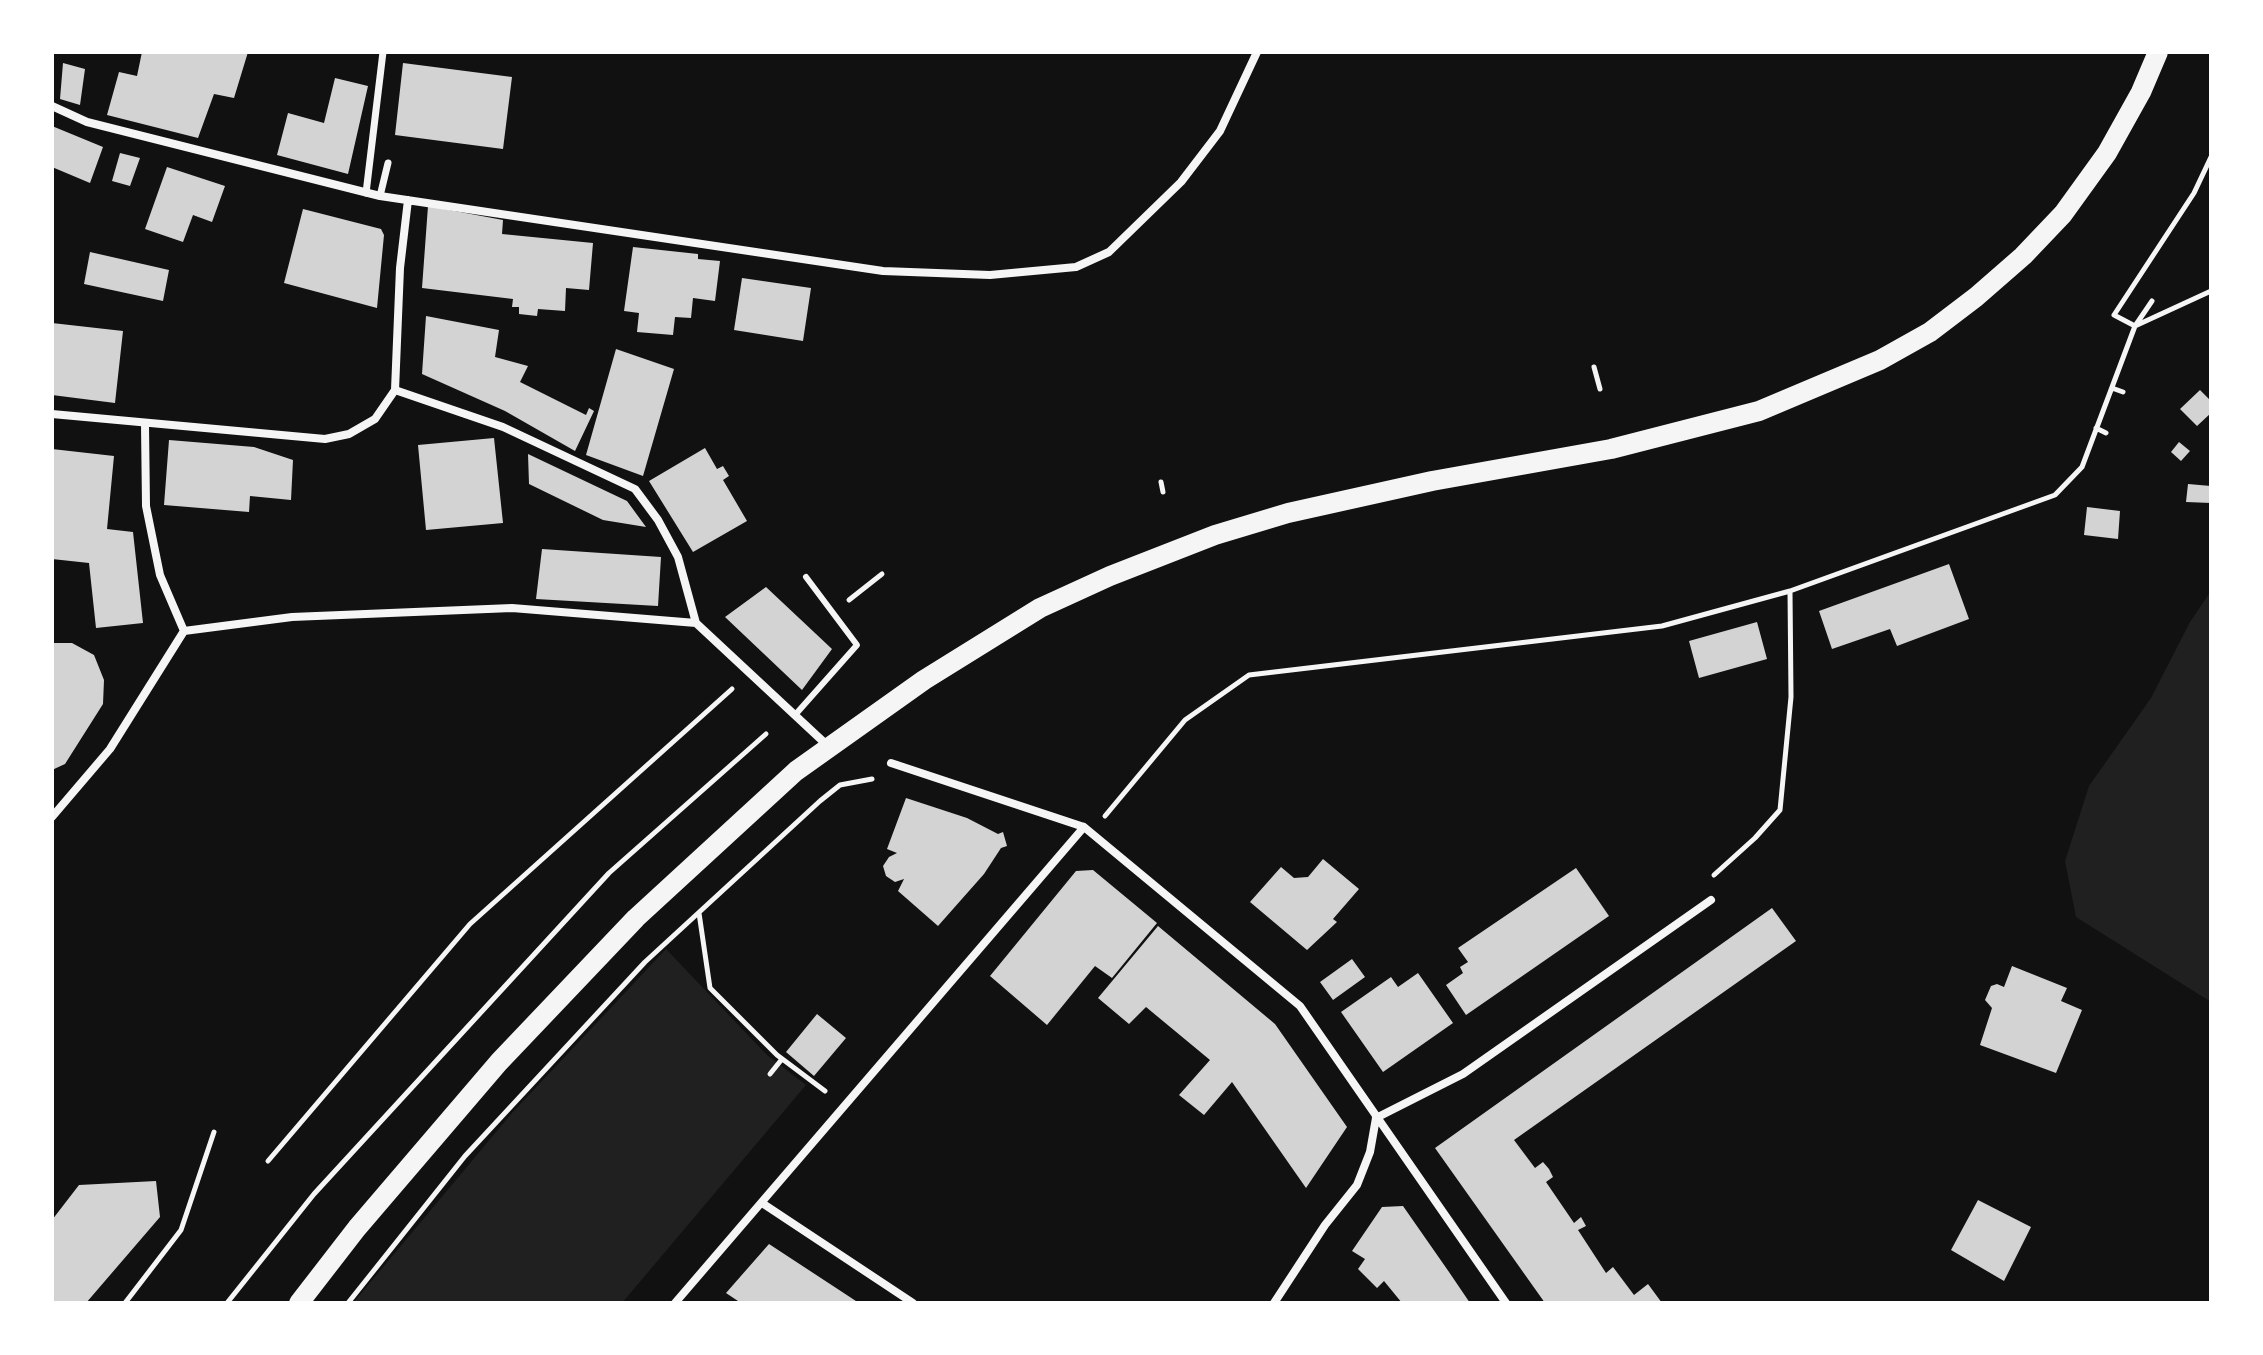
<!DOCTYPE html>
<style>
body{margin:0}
#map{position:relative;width:2263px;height:1355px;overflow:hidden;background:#111;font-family:Overpass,sans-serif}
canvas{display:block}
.frame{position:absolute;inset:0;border:54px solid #fff;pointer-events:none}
</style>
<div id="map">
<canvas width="2263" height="1355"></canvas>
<div class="frame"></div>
</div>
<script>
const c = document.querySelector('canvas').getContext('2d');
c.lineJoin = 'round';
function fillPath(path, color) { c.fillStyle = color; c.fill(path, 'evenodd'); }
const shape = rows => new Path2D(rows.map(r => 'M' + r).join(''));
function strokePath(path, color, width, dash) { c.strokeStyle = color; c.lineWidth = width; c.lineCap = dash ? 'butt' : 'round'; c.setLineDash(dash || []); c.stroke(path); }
const green = shape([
 [2211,591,2211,1002,2076,917,2065,861,2089,786,2151,698,2190,622],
 [666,949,767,1055,806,1085,622,1303,353,1303,512,1113]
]);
const building = shape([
 [142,52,248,52,234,98,214,94,198,138,107,115,119,72,137,76],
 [63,63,85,69,80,105,60,99],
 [403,63,512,77,503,149,395,135],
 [335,78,368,86,348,174,277,155,288,113,324,123],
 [52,126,103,147,90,183,52,167],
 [120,153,140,158,130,186,112,181],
 [167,167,225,186,212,222,193,215,183,242,145,229],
 [428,206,503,220,502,234,593,243,589,290,566,288,565,311,538,309,537,316,519,314,519,307,512,307,513,299,422,288],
 [303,209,381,229,384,235,377,308,284,283],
 [633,247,698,254,698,259,720,261,715,301,693,298,691,318,675,317,673,335,637,332,639,313,624,311],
 [90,252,169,270,163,301,84,284],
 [742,278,811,288,803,341,734,330],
 [426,316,499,330,495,357,528,366,520,382,586,415,589,408,594,411,575,451,505,411,422,374],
 [52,323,123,331,115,403,52,395],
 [616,349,674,369,643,476,586,455],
 [2200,390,2211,401,2211,413,2197,426,2180,409],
 [494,438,503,523,426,530,418,445],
 [169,440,254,447,293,460,291,500,250,496,249,512,164,505],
 [2179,442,2190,451,2181,461,2171,452],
 [705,448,717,469,723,466,729,476,723,480,747,521,693,552,649,481],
 [52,449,114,456,107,529,133,532,143,623,96,628,89,563,52,559],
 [528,454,627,501,646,527,603,520,529,484],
 [2188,484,2211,486,2211,503,2186,502],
 [2087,507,2120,511,2118,539,2084,535],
 [542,549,661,557,658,606,536,599],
 [1949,564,1969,619,1897,646,1890,629,1832,649,1819,611],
 [766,587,832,649,802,690,725,617],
 [1757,622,1767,659,1699,678,1689,641],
 [52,643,72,643,94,655,104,680,103,704,65,764,52,770],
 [906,798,967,818,998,834,1003,832,1007,846,1001,848,984,874,938,926,898,891,904,879,895,882,886,876,883,866,889,857,897,853,887,849],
 [1323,859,1359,889,1333,919,1337,922,1307,950,1250,902,1281,867,1294,878,1308,877],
 [1576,868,1609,916,1466,1015,1446,985,1463,973,1460,967,1468,962,1458,948],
 [1093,870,1157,923,1112,978,1095,966,1047,1025,990,976,1076,871],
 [1772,908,1796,941,1514,1140,1535,1168,1543,1162,1549,1169,1553,1177,1546,1182,1574,1223,1581,1217,1586,1226,1578,1230,1606,1273,1613,1267,1634,1295,1648,1284,1662,1303,1545,1303,1435,1148],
 [1158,926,1275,1024,1347,1127,1306,1188,1232,1082,1204,1115,1179,1095,1210,1060,1146,1007,1129,1024,1098,998],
 [1352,959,1365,977,1333,1000,1320,982],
 [2012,966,2067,988,2061,1001,2082,1010,2056,1073,1980,1045,1992,1008,1985,1000,1991,986,1997,984,2004,987],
 [1418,973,1453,1023,1383,1072,1341,1012,1391,977,1398,987],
 [817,1014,846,1038,814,1076,786,1052],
 [156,1181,160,1217,86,1303,52,1303,52,1220,79,1185],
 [1978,1200,2031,1227,2004,1281,1951,1250],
 [1403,1206,1449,1272,1470,1303,1402,1303,1384,1281,1377,1288,1358,1269,1365,1259,1352,1251,1382,1207],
 [769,1244,859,1303,741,1303,726,1293]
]);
const path = shape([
 [2152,301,2135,326,2114,315,2194,193,2211,157],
 [1594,367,1600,389],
 [2112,388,2123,392],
 [2096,428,2106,433],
 [1161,482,1163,492],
 [849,600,882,574],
 [820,801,840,785,872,779],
 [1105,816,1185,720,1249,675,1662,626,1790,591,2055,495,2082,467,2135,326,2211,291],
 [1714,875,1755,838,1780,810,1791,697,1790,591],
 [699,913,710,988,777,1055,825,1091],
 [770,1074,782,1059],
 [268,1161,470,924,732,689],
 [125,1303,181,1230,214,1132],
 [227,1303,314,1194,609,873,766,734],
 [348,1303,465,1156,645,962,820,801]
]);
const service = shape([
 [795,715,857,645,806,577]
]);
const pedestrian = shape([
 [366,193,383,52],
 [380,196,388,163]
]);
const minor = shape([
 [52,106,87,122,380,196,883,271,990,275,1076,267,1109,252,1181,182,1220,131,1257,52],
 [395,390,400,268,408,200],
 [52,414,325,439,349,434,375,419,395,390,503,427,635,489,658,520,678,557,696,623,828,746],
 [145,425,146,506,160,575,184,631],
 [891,763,1084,827,1300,1006,1506,1303],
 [52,817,110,749,184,631,292,617,512,608,696,623],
 [1376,1118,1463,1074,1711,900],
 [762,1203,913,1303],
 [675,1303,1084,827],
 [1274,1303,1325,1225,1357,1185,1370,1152,1376,1118]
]);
const primary = shape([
 [299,1303,357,1228,499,1062,636,918,796,771,924,680,1040,608,1110,576,1215,535,1288,513,1432,481,1611,449,1759,411,1880,360,1930,332,1976,297,2023,256,2063,214,2107,153,2141,92,2158,52]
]);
fillPath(green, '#202020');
fillPath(building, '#d3d3d3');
strokePath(path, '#f5f5f5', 5);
strokePath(service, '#f5f5f5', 6);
strokePath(pedestrian, '#f5f5f5', 7);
strokePath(minor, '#f5f5f5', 8);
strokePath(primary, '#f5f5f5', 20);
</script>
